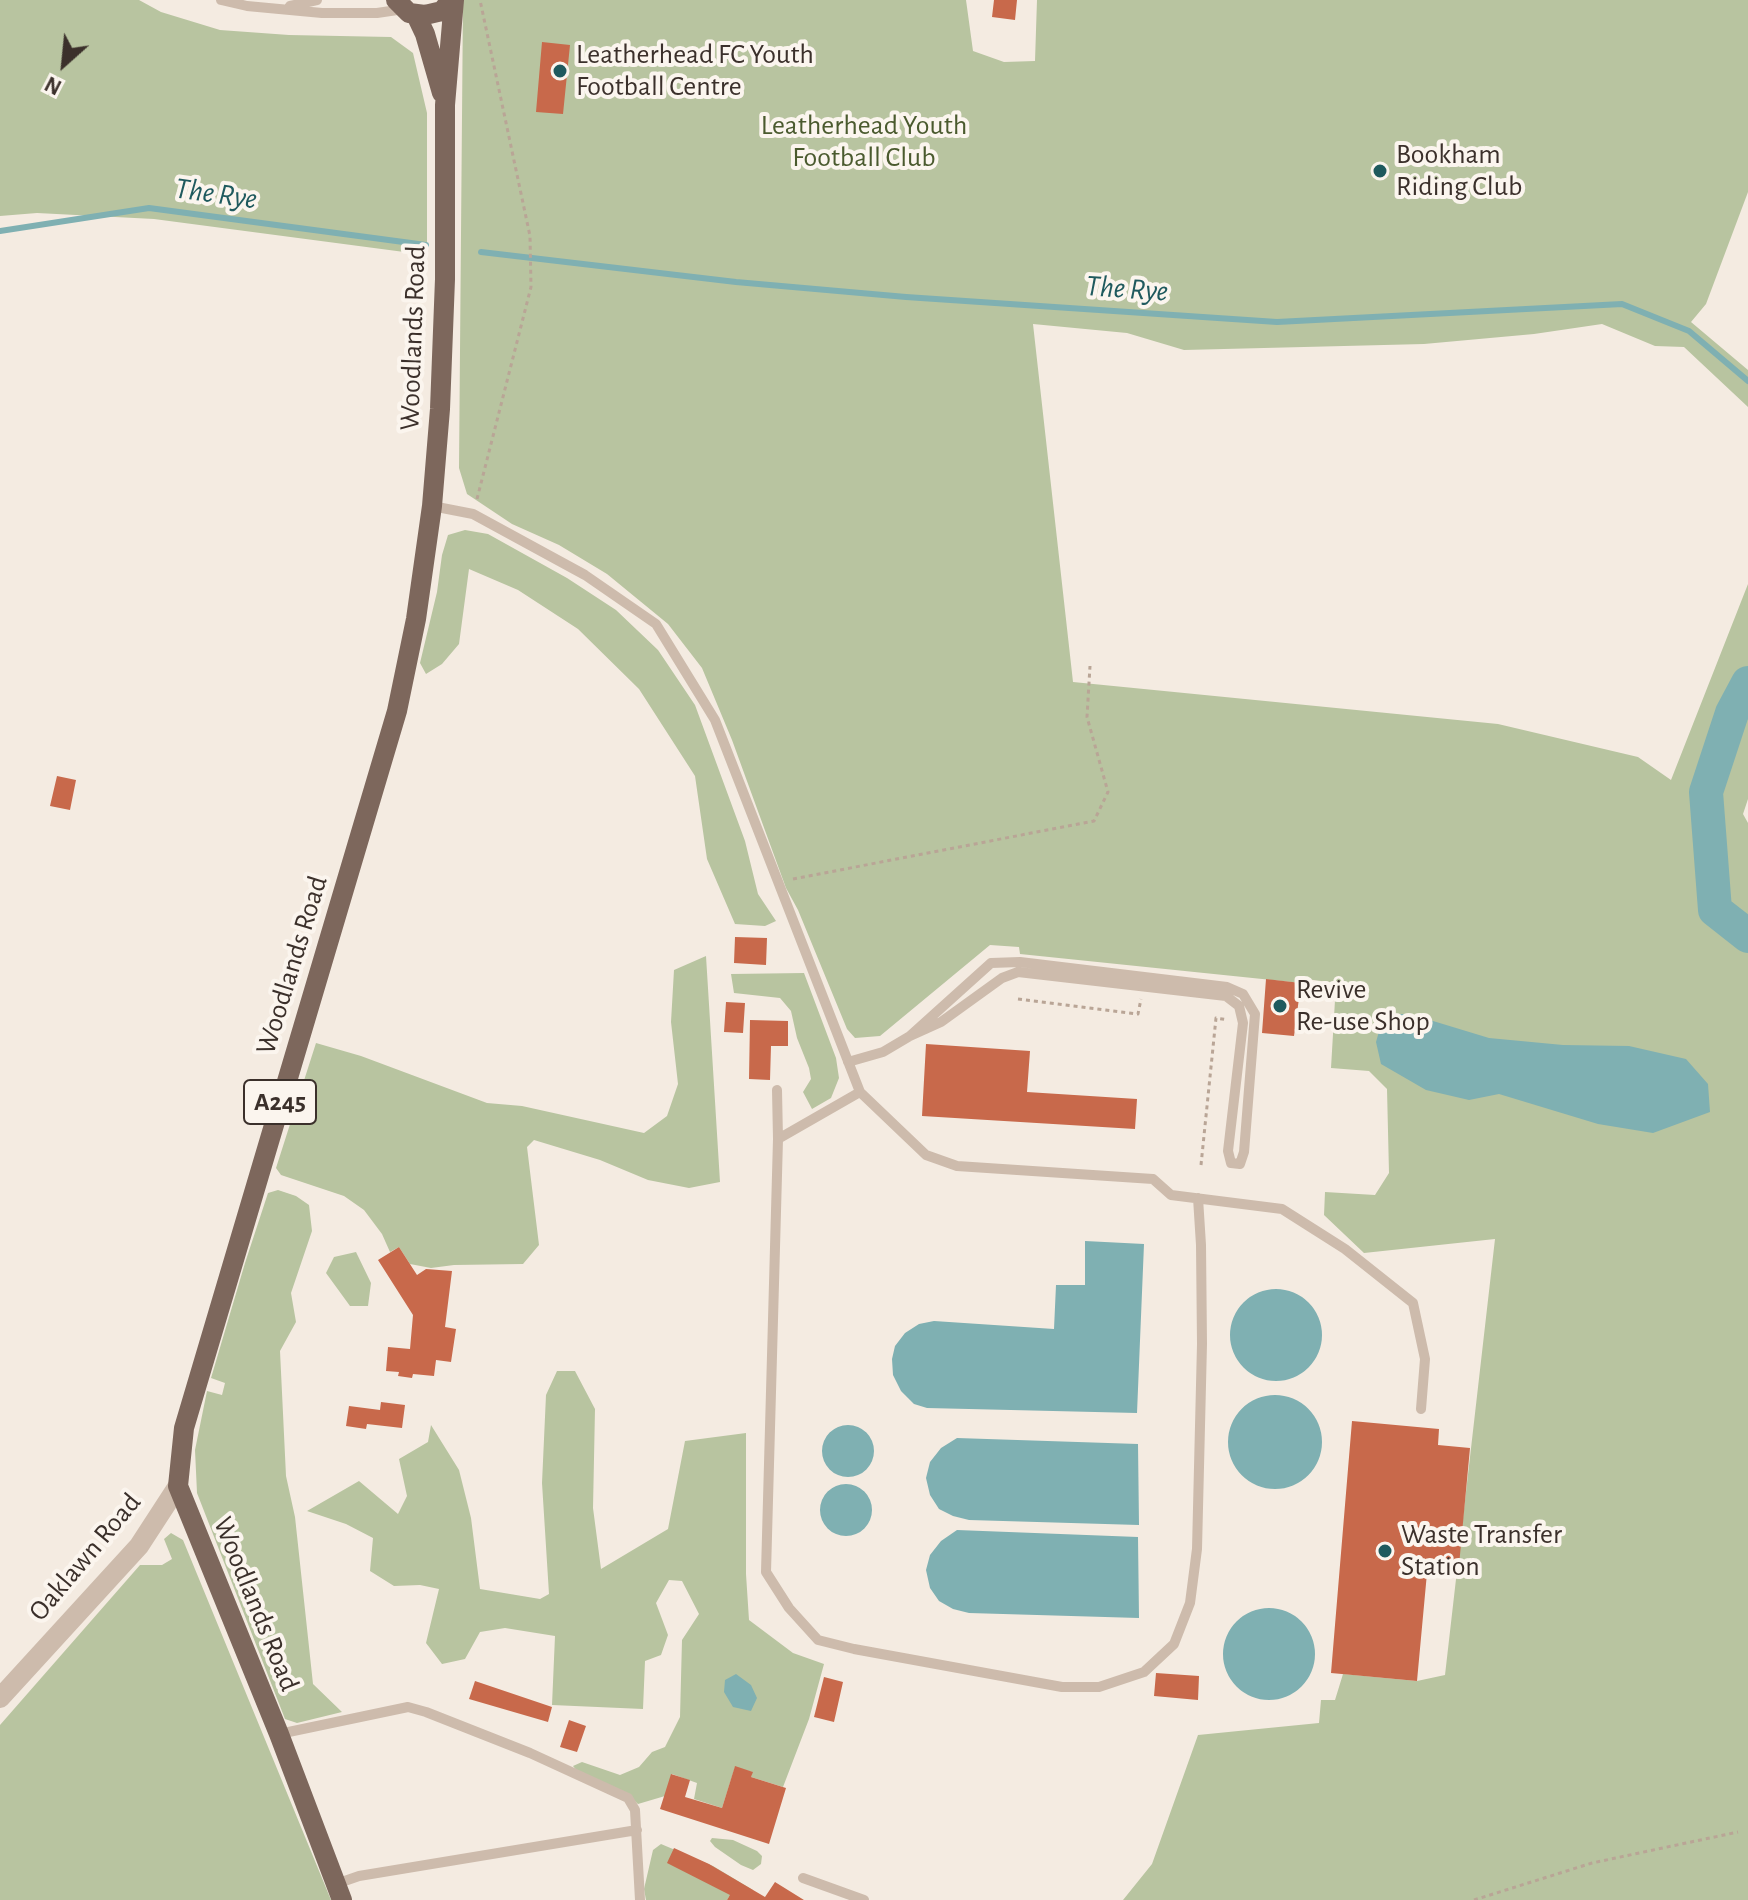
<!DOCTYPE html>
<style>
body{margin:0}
#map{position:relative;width:1748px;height:1900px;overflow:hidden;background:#f4ebe1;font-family:"Alegreya Sans",sans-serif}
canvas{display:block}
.north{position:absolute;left:24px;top:24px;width:80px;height:80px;-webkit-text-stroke:6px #fbf5ee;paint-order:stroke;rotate:207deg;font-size:22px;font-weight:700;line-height:32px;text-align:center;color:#3b302b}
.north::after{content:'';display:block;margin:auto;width:28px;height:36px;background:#3b302b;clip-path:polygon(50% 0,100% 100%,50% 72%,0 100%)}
</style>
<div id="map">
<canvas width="1748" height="1900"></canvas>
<div class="north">N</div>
</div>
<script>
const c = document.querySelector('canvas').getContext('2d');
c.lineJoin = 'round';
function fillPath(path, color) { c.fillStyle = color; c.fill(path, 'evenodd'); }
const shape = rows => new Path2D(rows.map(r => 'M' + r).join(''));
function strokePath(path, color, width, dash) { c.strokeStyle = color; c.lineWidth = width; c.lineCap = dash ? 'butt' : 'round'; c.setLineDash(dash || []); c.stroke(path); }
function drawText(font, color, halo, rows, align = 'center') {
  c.font = font + ' "Alegreya Sans",sans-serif'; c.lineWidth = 8; c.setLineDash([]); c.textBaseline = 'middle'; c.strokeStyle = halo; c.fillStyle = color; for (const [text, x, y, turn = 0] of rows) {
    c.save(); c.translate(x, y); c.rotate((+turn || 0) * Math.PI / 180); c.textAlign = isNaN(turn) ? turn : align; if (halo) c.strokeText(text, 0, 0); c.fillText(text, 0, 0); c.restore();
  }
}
const green = shape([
 [0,0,139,0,161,12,220,30,289,35,391,37,413,53,427,113,427,255,154,219,37,213,0,216],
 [463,0,966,0,973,51,1004,62,1035,61,1037,0,1748,0,1748,192,1706,304,1691,322,1748,370,1748,407,1684,347,1655,346,1602,324,1534,334,1424,344,1184,350,1127,333,1033,324,1073,682,1498,724,1638,757,1671,780,1748,584,1748,799,1743,814,1748,823,1748,1900,1123,1900,1152,1864,1198,1735,1319,1723,1321,1700,1335,1700,1343,1674,1417,1681,1445,1675,1495,1239,1364,1253,1324,1215,1325,1192,1375,1195,1389,1173,1387,1089,1369,1071,1331,1068,1336,983,1306,979,1301,983,1020,954,1019,947,990,945,880,1036,855,1038,847,1029,798,910,786,888,732,740,702,668,668,624,607,574,559,545,512,524,467,494,459,468],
 [465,530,488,534,567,578,616,610,658,650,695,705,745,841,758,894,776,921,765,926,735,924,707,859,695,776,639,689,578,629,518,590,469,569,459,644,442,664,426,674,420,663,437,592,442,555,448,535],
 [706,956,720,1182,689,1188,648,1180,600,1160,534,1140,527,1147,539,1245,523,1264,454,1265,431,1268,410,1264,399,1247,390,1252,382,1234,364,1210,344,1196,281,1175,276,1168,316,1043,361,1056,487,1103,522,1106,644,1133,667,1116,678,1084,671,1022,674,970],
 [804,973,836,1058,839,1078,831,1098,812,1109,803,1092,811,1079,809,1068,797,1038,791,1011,780,998,734,993,731,974],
 [278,1190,296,1196,309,1205,312,1231,291,1293,296,1322,280,1351,286,1476,295,1517,313,1684,342,1712,297,1723,285,1719,197,1493,195,1450,207,1391,222,1395,225,1383,211,1378,245,1263,268,1193],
 [356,1252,371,1283,368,1306,350,1306,326,1273,334,1257],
 [557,1371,575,1371,595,1409,593,1508,601,1569,668,1529,685,1441,746,1433,746,1574,749,1620,793,1653,824,1664,809,1719,783,1787,751,1777,752,1772,735,1767,722,1808,694,1799,697,1783,672,1774,665,1796,638,1804,625,1792,577,1771,573,1766,582,1762,620,1775,639,1767,652,1752,665,1747,680,1717,682,1640,699,1614,682,1581,669,1580,656,1603,668,1635,661,1655,645,1661,643,1709,552,1705,555,1636,505,1628,480,1632,465,1659,442,1664,426,1643,439,1589,420,1585,394,1586,370,1571,373,1538,346,1524,307,1511,359,1481,398,1514,407,1496,399,1459,428,1442,431,1425,459,1470,471,1518,480,1589,540,1599,549,1594,542,1483,546,1395],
 [171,1533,183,1540,331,1900,0,1900,0,1725,140,1565,162,1565,172,1559,164,1539],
 [712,1838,733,1840,757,1851,762,1856,761,1864,753,1870,741,1865,715,1847,710,1841],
 [661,1844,713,1866,753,1890,748,1900,729,1897,727,1900,646,1900,644,1889,653,1850]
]);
const water = shape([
 [1384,1014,1410,1014,1489,1038,1563,1045,1629,1046,1686,1059,1708,1084,1710,1112,1653,1133,1598,1124,1499,1094,1469,1100,1426,1090,1381,1064,1376,1042],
 [1085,1241,1144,1244,1137,1413,927,1408,914,1404,901,1391,893,1375,892,1359,895,1346,905,1333,919,1324,934,1321,1054,1329,1056,1285,1085,1285],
 '1230 1335a46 46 0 1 1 92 0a46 46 0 1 1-92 0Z',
 '1228 1442a47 47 0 1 1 94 0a47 47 0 1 1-94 0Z',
 '822 1451a26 26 0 1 1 52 0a26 26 0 1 1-52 0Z',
 [957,1438,1138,1444,1139,1525,969,1520,953,1516,939,1509,930,1495,926,1478,930,1462,941,1448],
 '820 1510a26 26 0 1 1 52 0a26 26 0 1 1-52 0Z',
 [957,1530,1138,1537,1139,1618,969,1613,953,1609,939,1601,930,1588,926,1570,930,1555,941,1541],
 '1223 1654a46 46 0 1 1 92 0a46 46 0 1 1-92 0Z',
 [736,1674,751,1685,757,1698,751,1711,733,1707,724,1692,725,1680]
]);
const stream = shape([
 [0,231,149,208,426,245],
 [481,252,736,282,906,297,1277,322,1622,304,1689,331,1748,381]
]);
const river = shape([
 [1748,683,1732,713,1706,792,1715,910,1748,936]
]);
const building = shape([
 [994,0,1017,0,1015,20,992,17],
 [542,42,570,45,563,114,536,112],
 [57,776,76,780,70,810,50,806],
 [735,937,767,938,766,965,734,963],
 [1266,979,1301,983,1294,1036,1262,1033],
 [726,1002,745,1003,743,1033,724,1032],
 [750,1020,788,1021,788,1046,771,1046,770,1080,749,1079],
 [926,1044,1030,1051,1027,1092,1137,1099,1135,1129,922,1116],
 [399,1247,417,1275,426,1269,452,1271,445,1327,456,1329,451,1362,436,1360,434,1376,413,1374,412,1378,398,1376,399,1372,386,1371,388,1347,410,1349,413,1315,378,1260],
 [381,1402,405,1405,402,1428,367,1424,366,1429,346,1426,349,1406,380,1410],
 [1352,1421,1439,1429,1438,1445,1470,1448,1458,1576,1427,1573,1417,1681,1331,1673],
 [1156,1673,1199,1676,1198,1700,1154,1696],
 [824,1677,843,1682,834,1722,814,1717],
 [475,1681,552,1707,548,1722,469,1699],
 [569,1720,586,1726,577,1752,560,1747],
 [735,1766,753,1772,751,1777,786,1788,769,1844,660,1809,671,1774,690,1780,685,1797,722,1808],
 [674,1848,709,1864,765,1897,775,1882,804,1900,727,1900,730,1895,667,1863]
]);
const path = shape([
 [477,499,531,287,530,236,480,0],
 [793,879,1094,821,1108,792,1087,717,1090,666],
 [1018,999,1138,1014,1141,999],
 [1201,1165,1216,1018,1228,1020],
 [1474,1900,1592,1863,1738,1832]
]);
const service = shape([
 [221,0,247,6,322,13,377,13,404,9],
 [290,6,317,0],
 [432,506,473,514,585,575,656,624,715,720,860,1092,926,1155,957,1166,1153,1179,1171,1195,1282,1209,1345,1249,1413,1303,1425,1359,1421,1409],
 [848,1062,883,1052,910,1036,941,1022,1002,978,1018,972,1226,996,1239,1006,1243,1023,1228,1151,1231,1163,1240,1164,1244,1152,1255,1014,1243,994,1227,987,1020,962,991,963,910,1036],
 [777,1090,778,1139],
 [860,1092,778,1139,766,1572,789,1608,818,1640,854,1649,1062,1687,1099,1687,1144,1672,1174,1644,1190,1603,1197,1549,1202,1344,1201,1245,1198,1198],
 [279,1734,408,1707,426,1712,530,1753,628,1798,635,1810,640,1900],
 [803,1878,864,1900],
 [336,1884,359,1876,637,1830]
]);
const tertiary = shape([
 [0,1698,139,1546,178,1486]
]);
const primary = shape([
 [396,0,409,13,425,15,442,11,451,0],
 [416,15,425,34,442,93],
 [342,1900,279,1734,178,1486,184,1428,397,711,416,619,432,506,440,409,445,279,445,105,454,0]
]);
const markers = [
 [560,71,8,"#1f5a5e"],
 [1380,171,8,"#1f5a5e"],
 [1280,1006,8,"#1f5a5e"],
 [1385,1551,8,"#1f5a5e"]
];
const shields = [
 [280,1102,72]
];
const shieldNames = [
 ["A245",280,1102]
];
const poiNames = [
 ["Leatherhead FC Youth",576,55],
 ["Football Centre",576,87],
 ["Bookham",1396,155],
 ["Riding Club",1396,187],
 ["Revive",1296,990],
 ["Re-use Shop",1296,1022],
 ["Waste Transfer",1401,1535],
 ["Station",1401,1567]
];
const parkNames = [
 ["Leatherhead Youth",864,126],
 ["Football Club",864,158]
];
const streetNames = [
 ["Woodlands Road",413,338,-88],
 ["Woodlands Road",292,965,-73],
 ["Oaklawn Road",85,1557,-50],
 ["Woodlands Road",256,1604,68]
];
const waterNames = [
 ["The Rye",216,194,8],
 ["The Rye",1127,289,4]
];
fillPath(green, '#b8c4a0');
fillPath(water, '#7fb0b2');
strokePath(stream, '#7fb0b2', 6);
strokePath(river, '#7fb0b2', 34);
fillPath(building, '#c8694b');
strokePath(path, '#b9a596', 3, [4, 4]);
strokePath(service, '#cdbbac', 10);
strokePath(tertiary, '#cdbbac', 20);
strokePath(primary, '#7d675c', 20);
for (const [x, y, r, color] of markers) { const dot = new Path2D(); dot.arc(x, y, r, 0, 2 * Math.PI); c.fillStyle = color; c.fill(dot); strokePath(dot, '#fbf5ee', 3); }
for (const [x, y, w] of shields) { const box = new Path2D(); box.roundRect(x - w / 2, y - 22, w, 44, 6); c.fillStyle = '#fbf5ee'; c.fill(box); strokePath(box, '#3b302b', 2); }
drawText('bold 26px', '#3b302b', null, shieldNames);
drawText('28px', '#3b302b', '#fbf5ee', poiNames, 'left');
drawText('28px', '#4a5a2e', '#fbf5ee', parkNames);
drawText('28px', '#3b302b', '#fbf5ee', streetNames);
drawText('italic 30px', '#1f5a5e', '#fbf5ee', waterNames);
</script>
